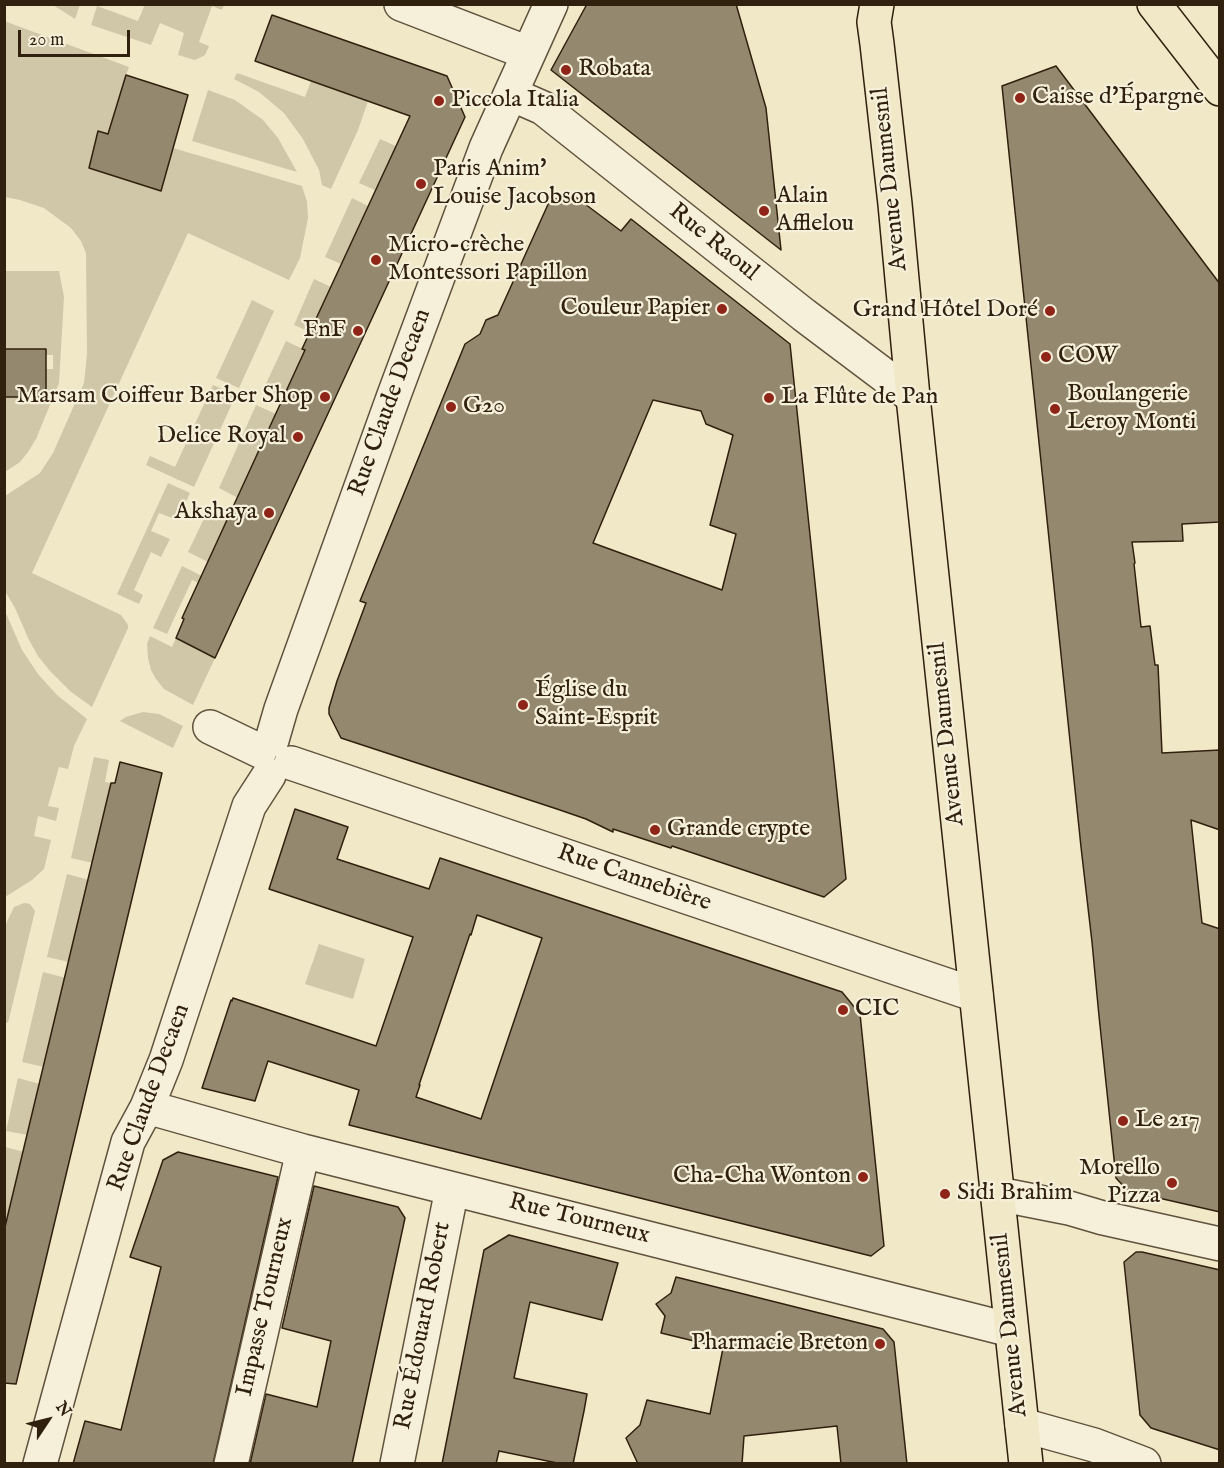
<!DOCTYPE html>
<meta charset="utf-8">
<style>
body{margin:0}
#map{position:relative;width:1224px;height:1468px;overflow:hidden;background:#f1e8c8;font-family:"IM FELL English",serif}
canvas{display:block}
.frame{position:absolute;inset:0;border:6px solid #30200e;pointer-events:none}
.north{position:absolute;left:18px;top:1390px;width:60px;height:60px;-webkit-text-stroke:4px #f6f0db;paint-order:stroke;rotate:55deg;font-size:16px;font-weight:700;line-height:24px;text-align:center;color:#30200e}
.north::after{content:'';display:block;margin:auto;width:21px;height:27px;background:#30200e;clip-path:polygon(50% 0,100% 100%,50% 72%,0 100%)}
.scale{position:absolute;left:18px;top:30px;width:112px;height:27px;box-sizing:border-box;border:3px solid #30200e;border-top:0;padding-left:8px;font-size:18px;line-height:21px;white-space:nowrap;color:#30200e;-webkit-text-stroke:4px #f6f0db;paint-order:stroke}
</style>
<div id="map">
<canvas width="1224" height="1468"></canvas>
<div class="frame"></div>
<div class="north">N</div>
<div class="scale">20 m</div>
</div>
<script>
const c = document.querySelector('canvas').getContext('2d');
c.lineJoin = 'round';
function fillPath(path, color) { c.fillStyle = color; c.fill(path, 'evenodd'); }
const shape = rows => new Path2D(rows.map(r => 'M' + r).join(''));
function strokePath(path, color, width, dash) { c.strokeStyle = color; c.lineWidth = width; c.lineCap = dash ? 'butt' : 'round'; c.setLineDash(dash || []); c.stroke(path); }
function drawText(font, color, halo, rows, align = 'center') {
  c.font = font + ' "IM FELL English",serif'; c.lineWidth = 4.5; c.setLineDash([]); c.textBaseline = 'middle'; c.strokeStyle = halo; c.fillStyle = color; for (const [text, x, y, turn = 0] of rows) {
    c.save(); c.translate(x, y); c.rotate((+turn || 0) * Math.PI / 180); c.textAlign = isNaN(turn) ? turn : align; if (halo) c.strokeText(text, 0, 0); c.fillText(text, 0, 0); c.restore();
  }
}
const green = shape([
 [145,4,224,4,224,5,222,10,212,6,199,42,209,46,205,55,195,60,178,55,184,33,160,23,151,45,91,25,97,6,138,21],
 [53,5,80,5,75,19],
 [4,21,129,67,126,75,125,139,98,131,89,168,161,191,173,148,302,186,307,202,308,218,300,258,289,280,188,233,32,573,121,615,128,625,128,628,92,707,70,691,50,671,38,656,29,640,15,608,5,591,5,496,40,473,53,453,84,383,87,354,86,253,81,241,71,228,44,208,20,200,5,197],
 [237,73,305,97,311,81,368,101,358,130,331,189,322,185,319,170,303,139,284,113,259,92,234,79],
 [208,90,235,100,263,120,278,138,297,172,192,141],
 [380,139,396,146,375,190,359,183],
 [352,198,368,206,341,264,325,257],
 [5,271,59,271,64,297,59,383,36,439,28,452,20,462,5,472,5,397,46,397,46,369,53,369,53,355,46,355,46,349,5,349],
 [314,279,331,287,310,332,294,325],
 [252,300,274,311,239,388,216,378],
 [286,341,305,350,283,399,263,390],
 [213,385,236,395,194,487,146,465,150,456,175,467],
 [256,405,276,414,238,498,219,488],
 [168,483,190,493,177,520,159,513,151,531,170,539,161,557,151,552,134,590,143,595,139,604,117,594],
 [211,504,230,513,208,562,188,552],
 [182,566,202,576,199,583,192,580,167,634,153,628],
 [5,611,22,650,38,674,57,695,87,719,74,746,68,769,59,767,48,806,59,808,56,821,38,816,34,836,51,840,44,869,32,880,5,897],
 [150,636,172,647,176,638,215,658,193,705,164,689,156,679,151,670,148,658,147,644],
 [143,712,159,714,183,726,173,748,120,721,126,717],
 [94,757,109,760,105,782,111,783,93,863,71,858],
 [67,874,89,880,69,962,47,957],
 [24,903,30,904,35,911,8,1023,4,1022,5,926,14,907],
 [319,944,365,959,353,999,305,984],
 [43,972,66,978,44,1067,22,1062],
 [18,1078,40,1084,28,1135,6,1131],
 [5,1147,24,1152,5,1231]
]);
const building = shape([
 [587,4,736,4,766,108,781,250,551,70,587,4],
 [272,15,447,76,465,117,215,658,176,638,184,619,182,618,305,350,302,349,410,116,255,61,272,15],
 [1056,66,1220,284,1220,522,1182,524,1183,541,1132,542,1135,563,1134,564,1141,627,1150,626,1155,665,1158,665,1162,753,1220,750,1220,830,1191,820,1202,923,1220,929,1220,1212,1128,1191,1116,1178,1099,1016,1092,942,1081,847,1002,86,1056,66],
 [126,75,188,95,161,191,89,168,98,131,108,134,126,75],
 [573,195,621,231,631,219,790,344,846,879,824,897,672,846,671,848,613,829,613,832,586,819,557,809,341,738,329,714,329,708,337,681,366,603,360,601,465,344,480,334,486,320,498,315,550,200,573,195],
 [653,400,701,411,706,424,733,435,710,525,736,534,722,590,593,543,653,400],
 [4,349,46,349,46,397,4,397,4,349],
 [120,762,162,773,16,1384,4,1383,4,1231,111,783,115,783,120,762],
 [295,809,348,827,337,859,429,889,440,858,842,992,860,1014,884,1246,871,1256,349,1125,359,1090,268,1061,255,1101,202,1088,231,1000,232,1001,233,998,376,1046,413,937,269,889,295,809],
 [477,915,542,938,481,1119,416,1097,420,1085,419,1085,470,934,471,935,477,915],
 [178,1152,278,1177,213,1464,73,1464,85,1421,121,1430,161,1267,130,1257,163,1160,178,1152],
 [314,1186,398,1207,405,1218,352,1464,250,1464,266,1394,317,1407,331,1341,282,1328,314,1186],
 [509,1235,618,1263,602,1320,530,1302,514,1378,587,1394,584,1411,573,1464,562,1464,499,1451,496,1464,442,1464,484,1250,509,1235],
 [1136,1252,1142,1252,1220,1270,1220,1450,1151,1428,1140,1415,1124,1262,1136,1252],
 [676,1277,883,1329,894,1342,907,1464,841,1464,837,1426,744,1436,742,1464,638,1464,626,1438,640,1425,647,1400,710,1414,723,1348,661,1333,665,1316,656,1304,671,1293,676,1277]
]);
const minor = shape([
 [401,4,528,53],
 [511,94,543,108,804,315,913,397],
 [210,727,260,751],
 [272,740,281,709,394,395,486,148,551,4],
 [291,763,976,995],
 [147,1107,303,1151,1011,1330],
 [998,1194,1069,1208,1103,1218,1220,1244],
 [1022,1425,1094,1445,1144,1464],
 [40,1464,128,1142,147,1107,166,1060,249,806,269,775],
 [231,1464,303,1151],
 [397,1464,452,1189]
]);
const major = shape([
 [877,4,874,22,877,44,895,204,913,397,1026,1464],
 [1154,4,1220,89]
]);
const markers = [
 [566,70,6,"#8f2418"],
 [1020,98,6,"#8f2418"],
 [439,101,6,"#8f2418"],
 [421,184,6,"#8f2418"],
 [764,211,6,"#8f2418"],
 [376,260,6,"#8f2418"],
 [722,309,6,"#8f2418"],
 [1050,311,6,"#8f2418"],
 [358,331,6,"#8f2418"],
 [1046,357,6,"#8f2418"],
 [325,397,6,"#8f2418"],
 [769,398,6,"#8f2418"],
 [451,407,6,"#8f2418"],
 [1055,409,6,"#8f2418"],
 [298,437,6,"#8f2418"],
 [269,513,6,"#8f2418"],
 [523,705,6,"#8f2418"],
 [655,830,6,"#8f2418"],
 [843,1010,6,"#8f2418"],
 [1123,1121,6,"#8f2418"],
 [863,1177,6,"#8f2418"],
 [1172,1183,6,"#8f2418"],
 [945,1194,6,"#8f2418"],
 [880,1344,6,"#8f2418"]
];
const poiNames = [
 ["Robata",578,70],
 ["Caisse d'Épargne",1032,98],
 ["Piccola Italia",451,101],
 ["Paris Anim'",433,170],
 ["Louise Jacobson",433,198],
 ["Alain",776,197],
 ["Afflelou",776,225],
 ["Micro-crèche",388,246],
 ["Montessori Papillon",388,274],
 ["Couleur Papier",710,309,"right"],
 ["Grand Hôtel Doré",1038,311,"right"],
 ["FnF",346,331,"right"],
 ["COW",1058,357],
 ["Boulangerie",1067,395],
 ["Leroy Monti",1067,423],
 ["Marsam Coiffeur Barber Shop",313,397,"right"],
 ["La Flûte de Pan",781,398],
 ["G20",463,407],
 ["Delice Royal",286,437,"right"],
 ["Akshaya",257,513,"right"],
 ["Église du",535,691],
 ["Saint-Esprit",535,719],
 ["Grande crypte",667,830],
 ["CIC",855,1010],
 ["Le 217",1135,1121],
 ["Morello",1160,1169,"right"],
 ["Pizza",1160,1197,"right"],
 ["Cha-Cha Wonton",851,1177,"right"],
 ["Sidi Brahim",957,1194],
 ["Pharmacie Breton",868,1344,"right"]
];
const streetNames = [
 ["Avenue Daumesnil",891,179,-96],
 ["Rue Raoul",713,243,39],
 ["Rue Claude Decaen",391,403,-70],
 ["Avenue Daumesnil",948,734,-96],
 ["Rue Cannebière",634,879,19],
 ["Rue Claude Decaen",150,1098,-70],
 ["Rue Tourneux",579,1220,14],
 ["Impasse Tourneux",266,1307,-77],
 ["Avenue Daumesnil",1011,1325,-96],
 ["Rue Édouard Robert",424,1326,-79]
];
fillPath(green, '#d0c6a8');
fillPath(building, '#94886f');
strokePath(building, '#30200e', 1.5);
strokePath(minor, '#60523c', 36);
strokePath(major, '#30200e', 36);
strokePath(minor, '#f6f0db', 33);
strokePath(major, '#f1e8c8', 33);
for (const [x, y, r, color] of markers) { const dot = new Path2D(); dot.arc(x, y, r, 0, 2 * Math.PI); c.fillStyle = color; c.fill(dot); strokePath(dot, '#f6f0db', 2); }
drawText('24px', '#30200e', '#f6f0db', poiNames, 'left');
drawText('24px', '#30200e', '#f6f0db', streetNames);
</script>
